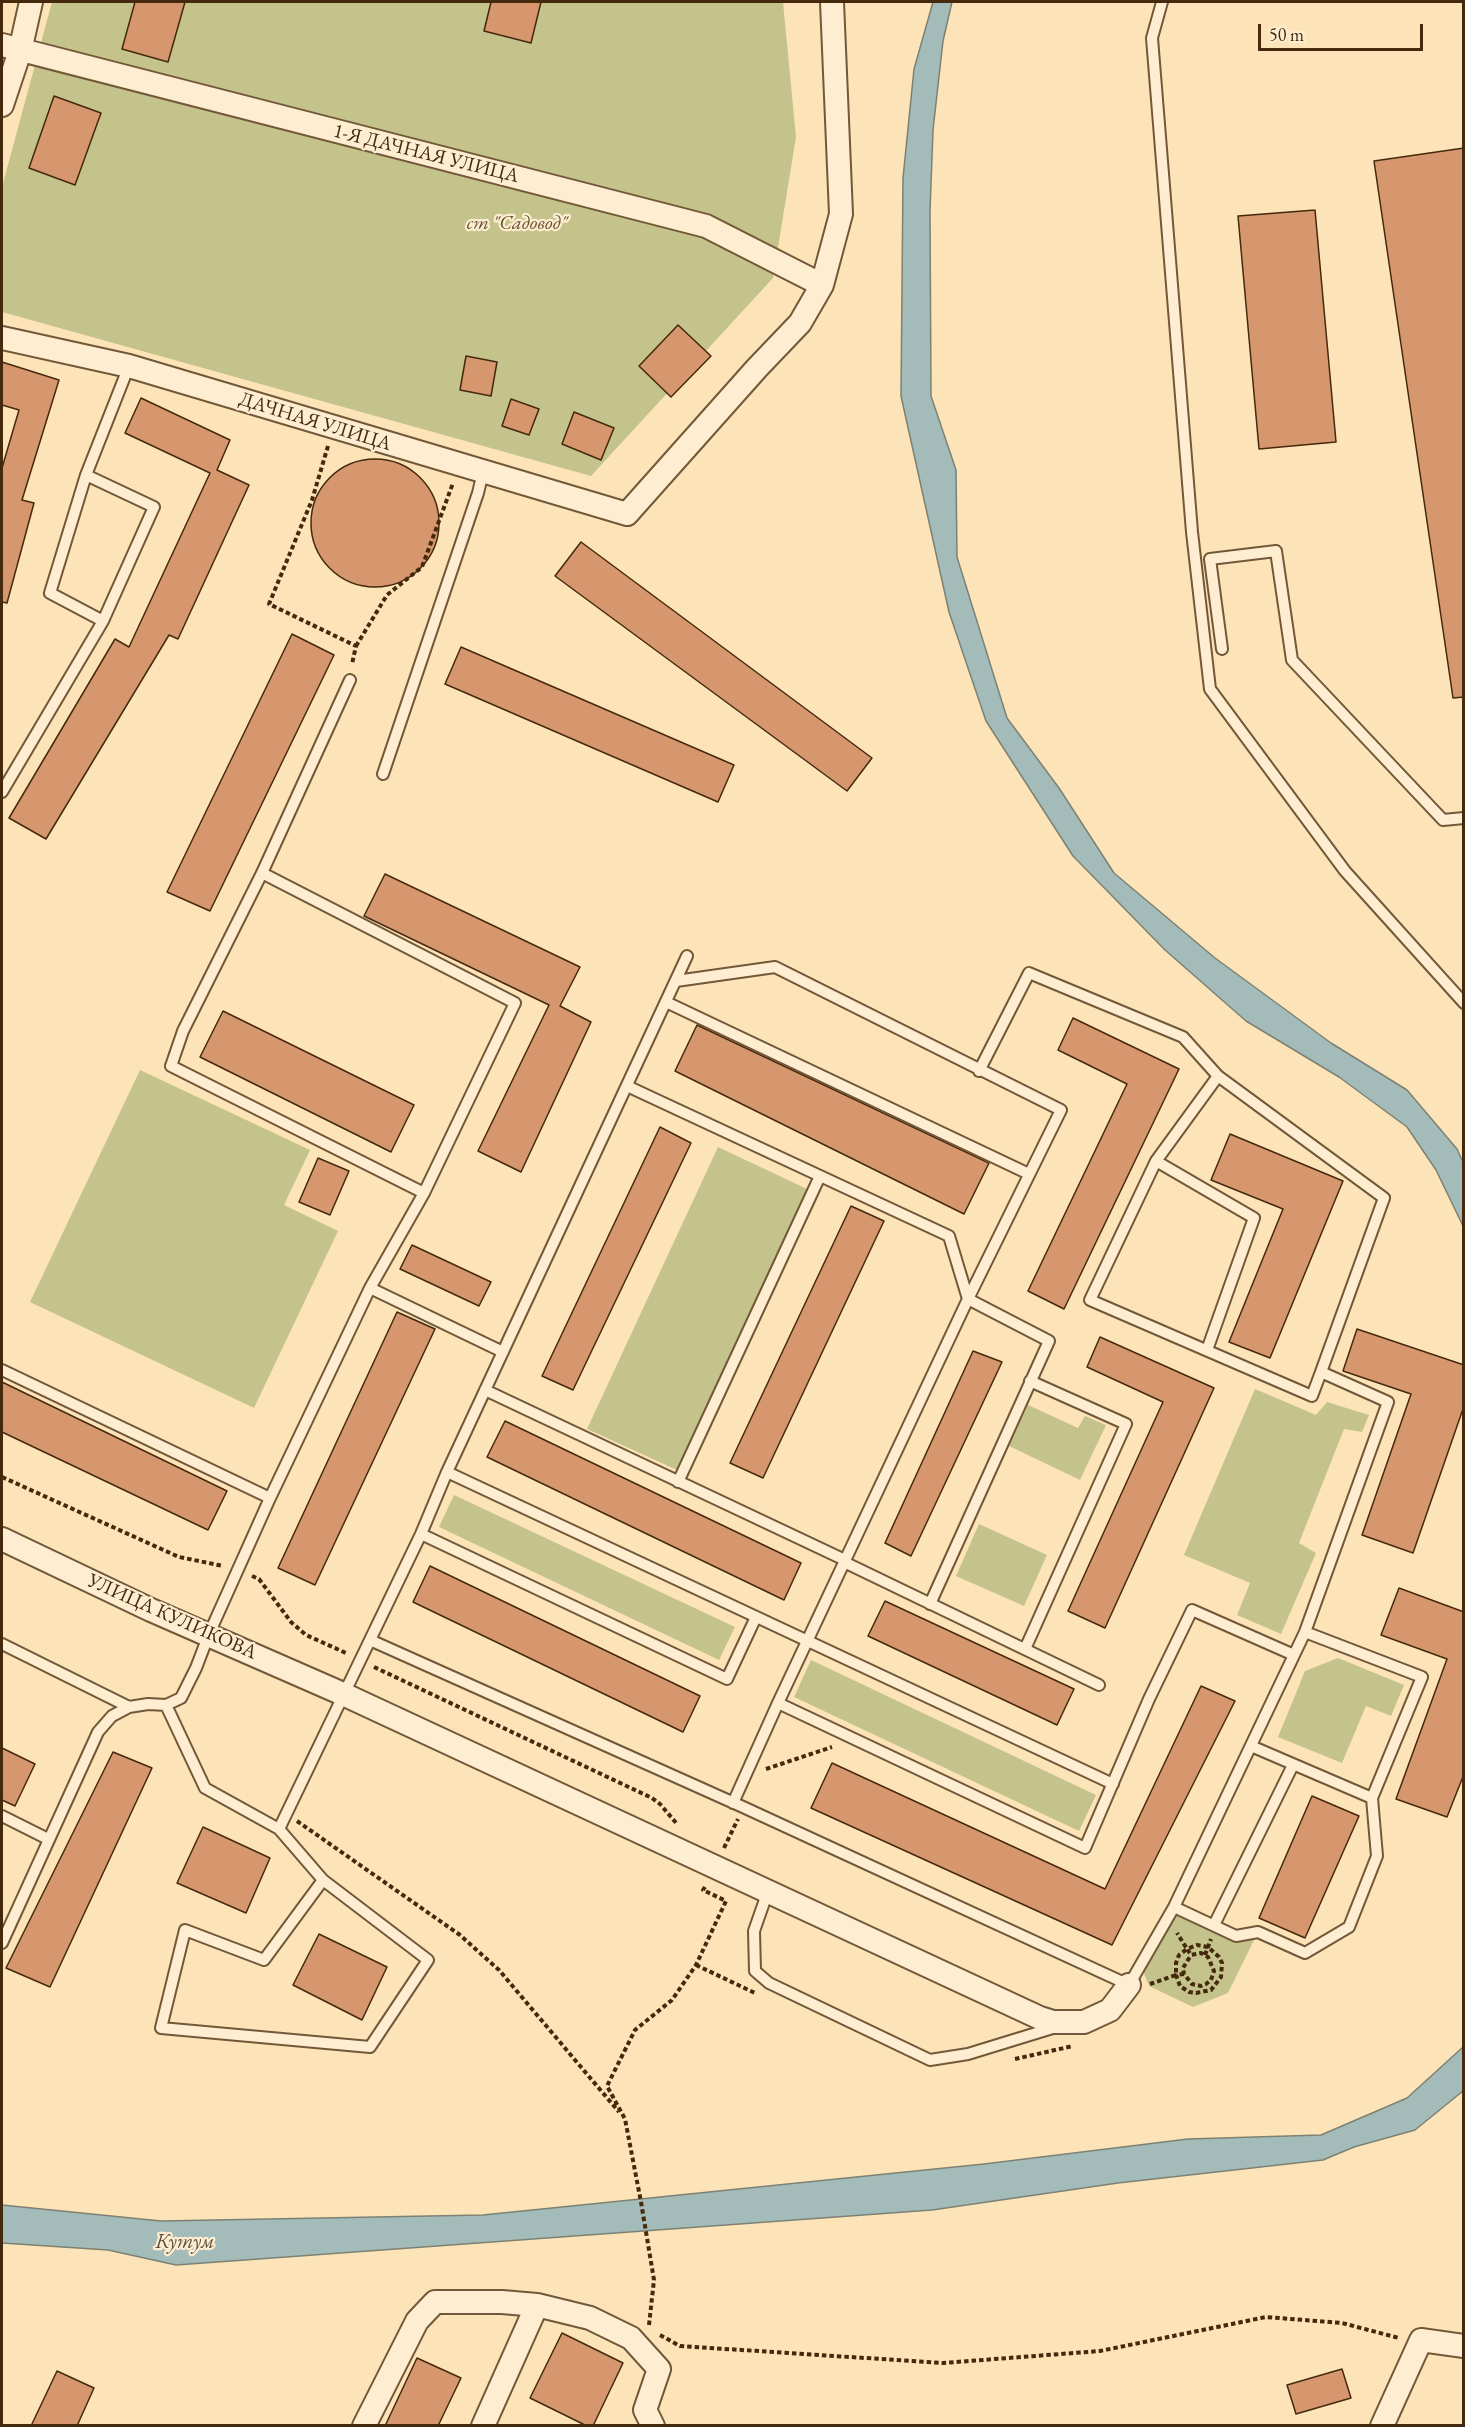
<!DOCTYPE html>
<meta charset="utf-8">
<style>
body{margin:0}
#map{position:relative;width:1465px;height:2427px;overflow:hidden;background:#fde4b8;font-family:"EB Garamond",serif}
canvas{display:block}
.frame{position:absolute;inset:0;border:3px solid #44290d;pointer-events:none}
.scale{position:absolute;left:1258px;top:24px;width:165px;height:27px;box-sizing:border-box;border:3px solid #44290d;border-top:0;padding-left:8px;font-size:18px;line-height:21px;white-space:nowrap;color:#44290d;-webkit-text-stroke:4px #feedd1;paint-order:stroke}
</style>
<div id="map">
<canvas width="1465" height="2427"></canvas>
<div class="frame"></div>
<div class="scale">50 m</div>
</div>
<script>
const c = document.querySelector('canvas').getContext('2d');
c.lineJoin = 'round';
function fillPath(path, color) { c.fillStyle = color; c.fill(path, 'evenodd'); }
const shape = rows => new Path2D(rows.map(r => 'M' + r).join(''));
function strokePath(path, color, width, dash) { c.strokeStyle = color; c.lineWidth = width; c.lineCap = dash ? 'butt' : 'round'; c.setLineDash(dash || []); c.stroke(path); }
function drawText(font, color, halo, rows, align = 'center') {
  c.font = font + ' "EB Garamond",serif'; c.lineWidth = 4.5; c.setLineDash([]); c.textBaseline = 'middle'; c.strokeStyle = halo; c.fillStyle = color; for (const [text, x, y, turn = 0] of rows) {
    c.save(); c.translate(x, y); c.rotate((+turn || 0) * Math.PI / 180); c.textAlign = isNaN(turn) ? turn : align; if (halo) c.strokeText(text, 0, 0); c.fillText(text, 0, 0); c.restore();
  }
}
const green = shape([
 [52,2,783,2,796,137,773,278,591,476,2,312,2,187],
 [140,1070,310,1150,284,1205,338,1231,254,1408,30,1302],
 [718,1147,807,1189,677,1470,587,1429],
 [1255,1389,1316,1415,1327,1402,1369,1415,1362,1432,1344,1429,1299,1543,1316,1553,1281,1634,1237,1615,1250,1583,1184,1555],
 [1028,1405,1078,1428,1085,1416,1106,1425,1080,1480,1009,1446],
 [454,1495,735,1627,719,1660,439,1527],
 [979,1524,1047,1555,1024,1606,956,1576],
 [1338,1658,1404,1685,1391,1716,1366,1706,1342,1763,1278,1737,1305,1671],
 [811,1660,1096,1795,1079,1831,794,1697],
 [1174,1907,1236,1936,1258,1932,1228,1993,1193,2007,1149,1986,1141,1966]
]);
const water = shape([
 [933,2,952,2,943,41,933,130,930,211,931,396,956,470,957,557,1007,718,1059,788,1114,873,1215,958,1331,1043,1407,1090,1457,1149,1463,1162,1463,1226,1436,1170,1407,1127,1339,1077,1246,1021,1165,950,1073,856,986,721,949,612,901,396,903,178,914,69,933,2],
 [1463,2047,1463,2091,1415,2130,1354,2147,1323,2160,1118,2183,932,2210,176,2265,108,2250,2,2243,2,2205,161,2221,483,2215,984,2164,1188,2139,1321,2135,1407,2098,1463,2047]
]);
const building = shape([
 [135,2,185,2,168,62,122,49,135,2],
 [491,2,541,2,531,43,484,31,491,2],
 [54,96,101,113,75,185,29,168,54,96],
 [1464,148,1464,697,1453,698,1374,161,1464,148],
 [1315,210,1336,442,1259,449,1238,216,1315,210],
 [678,325,711,356,671,397,639,366,678,325],
 [466,356,497,362,491,396,460,390,466,356],
 [2,362,59,380,22,500,34,503,7,603,2,602,2,468,19,410,2,405,2,362],
 [141,398,230,440,217,470,249,485,178,639,169,635,46,839,9,818,115,639,129,647,210,473,125,433,141,398],
 [511,399,539,409,529,435,502,426,511,399],
 [574,412,614,428,601,460,562,444,574,412],
 '311 523a64 64 0 1 1 128 0a64 64 0 1 1-128 0Z',
 [581,542,872,758,847,791,555,576,581,542],
 [292,634,334,655,210,911,167,892,292,634],
 [461,647,734,765,718,802,445,684,461,647],
 [385,874,580,967,560,1006,591,1022,521,1172,478,1151,549,1005,364,916,385,874],
 [223,1011,414,1105,391,1152,200,1057,223,1011],
 [1073,1018,1179,1069,1064,1309,1028,1291,1127,1084,1058,1050,1073,1018],
 [697,1025,989,1163,964,1214,675,1071,697,1025],
 [660,1127,691,1143,573,1390,542,1376,660,1127],
 [1230,1134,1343,1181,1270,1358,1229,1342,1283,1209,1211,1180,1230,1134],
 [318,1158,349,1171,330,1215,299,1202,318,1158],
 [851,1206,884,1221,763,1478,730,1463,851,1206],
 [412,1245,491,1282,479,1306,400,1269,412,1245],
 [397,1312,435,1329,315,1585,278,1568,397,1312],
 [1357,1329,1464,1365,1464,1406,1413,1553,1362,1535,1411,1394,1343,1371,1357,1329],
 [1100,1337,1214,1388,1105,1628,1068,1611,1163,1402,1087,1367,1100,1337],
 [973,1351,1002,1362,911,1556,885,1543,973,1351],
 [2,1382,227,1491,208,1530,2,1432,2,1382],
 [505,1421,801,1563,784,1600,487,1457,505,1421],
 [430,1566,700,1696,683,1732,413,1602,430,1566],
 [1399,1588,1464,1612,1464,1774,1447,1817,1396,1799,1447,1659,1381,1635,1399,1588],
 [885,1601,1074,1689,1057,1725,868,1636,885,1601],
 [1201,1686,1235,1701,1112,1945,811,1808,832,1763,1105,1889,1201,1686],
 [2,1748,35,1764,15,1806,2,1800,2,1748],
 [113,1752,152,1768,50,1987,6,1968,113,1752],
 [1312,1796,1359,1816,1305,1938,1259,1918,1312,1796],
 [203,1827,270,1858,246,1913,177,1883,203,1827],
 [319,1934,387,1967,362,2020,293,1985,319,1934],
 [562,2333,623,2363,593,2426,587,2426,530,2398,562,2333],
 [417,2358,461,2378,438,2426,385,2426,417,2358],
 [1342,2369,1351,2398,1296,2414,1287,2385,1342,2369],
 [57,2371,94,2388,77,2426,31,2426,57,2371]
]);
const path = shape([
 [328,446,312,500,269,604,356,646,352,664],
 [356,646,387,595,422,567,453,483],
 [2,1477,179,1557,223,1566],
 [252,1576,259,1579,291,1622,306,1635,346,1653],
 [374,1667,652,1798,660,1804,677,1824],
 [766,1769,832,1747],
 [297,1821,460,1935,499,1970,619,2112],
 [724,1848,738,1819],
 [1205,1955,1211,1939],
 [696,1965,755,1993],
 [1184,1974,1176,1975,1180,1986,1189,1992,1196,1993,1211,1990,1221,1977,1222,1963,1219,1957,1208,1947,1197,1945,1187,1949,1191,1955,1201,1953,1208,1957,1214,1971,1211,1980,1206,1984,1201,1986,1192,1984,1184,1974,1183,1968,1191,1955],
 [1150,1984,1176,1975,1176,1963,1179,1955,1187,1949,1177,1933],
 [1015,2059,1073,2046],
 [649,2325,654,2280,641,2202,625,2119,607,2086,635,2030,672,2000,696,1965,726,1901,703,1890,705,1887],
 [660,2335,680,2346,943,2363,1100,2351,1266,2317,1342,2323,1399,2338]
]);
const lane = shape([
 [1162,2,1152,38,1192,532,1210,689,1345,871,1464,1003],
 [86,475,154,507,103,621],
 [1222,649,1210,559,1276,551,1292,660,1443,820,1464,818],
 [350,680,262,873,183,1031,171,1066,424,1193],
 [383,774,478,493,483,472],
 [2,792,103,621,50,593,86,475,129,366],
 [676,981,775,967,1061,1110,968,1299,778,1703,733,1803],
 [666,1002,1029,1174],
 [1218,1076,1384,1198,1321,1372],
 [627,1086,949,1236,968,1299,1049,1341,930,1604],
 [1156,1161,1254,1218,1207,1350],
 [370,1288,503,1352],
 [2,1370,270,1498],
 [485,1390,845,1560],
 [447,1472,1113,1784],
 [678,1482,820,1176],
 [421,1534,727,1679,756,1617],
 [844,1562,1099,1685],
 [370,1640,743,1807,1129,1985,1174,1907,1305,1632,1388,1402,1321,1372,1312,1396,1090,1300,1156,1161,1218,1076,1183,1037,1029,973,979,1071],
 [2,1644,129,1707],
 [1025,1649,1126,1424,1030,1381],
 [778,1703,1085,1848,1149,1699,1192,1610,1294,1655],
 [166,1705,205,1788,279,1829],
 [1251,1746,1372,1798],
 [2,1816,48,1839],
 [323,1880,264,1960,185,1930,161,2028,370,2047,428,1960,323,1880,279,1829,421,1534,447,1472,687,956],
 [768,1891,754,1931,755,1971,769,1983,930,2060,968,2054,1056,2027],
 [1174,1907,1236,1936,1258,1932,1305,1953,1349,1927,1377,1856,1372,1798,1422,1677,1305,1632],
 [1214,1925,1293,1765],
 [2,1943,98,1732,112,1716,129,1707,148,1704,166,1705,181,1698,196,1668,209,1634,270,1498,370,1288,424,1193,515,1003,262,873]
]);
const street = shape([
 [2,45,706,226,822,285],
 [2,105,20,51,31,2],
 [2,338,129,366,627,514,757,368,800,323,822,285,841,214,832,2],
 [2,1539,151,1610,343,1694,1040,2018,1053,2022,1084,2022,1110,2010,1129,1985],
 [364,2426,417,2321,435,2302,502,2302,537,2305],
 [483,2426,537,2305,590,2318,631,2338,659,2369,645,2410,653,2426],
 [1382,2426,1421,2340,1464,2346]
]);
const streetNames = [
 ["1-Я ДАЧНАЯ УЛИЦА",426,154,14],
 ["ДАЧНАЯ УЛИЦА",315,422,17],
 ["УЛИЦА КУЛИКОВА",172,1617,24]
];
const parkNames = [
 ["ст \"Садовод\"",517,224]
];
const waterNames = [
 ["Кутум",185,2242]
];
fillPath(green, '#c4c38c');
fillPath(water, '#a3bcb9');
strokePath(water, '#7d8174', 1.5);
fillPath(building, '#d6966e');
strokePath(building, '#44290d', 1.5);
strokePath(lane, '#725838', 14);
strokePath(street, '#725838', 26);
strokePath(path, '#44290d', 4, [4.5, 3]);
strokePath(lane, '#feedd1', 10);
strokePath(street, '#feedd1', 22);
drawText('20px', '#44290d', '#feedd1', streetNames);
drawText('italic 20px', '#64502d', '#feedd1', parkNames);
drawText('italic 21px', '#5c4e38', '#feedd1', waterNames);
</script>
